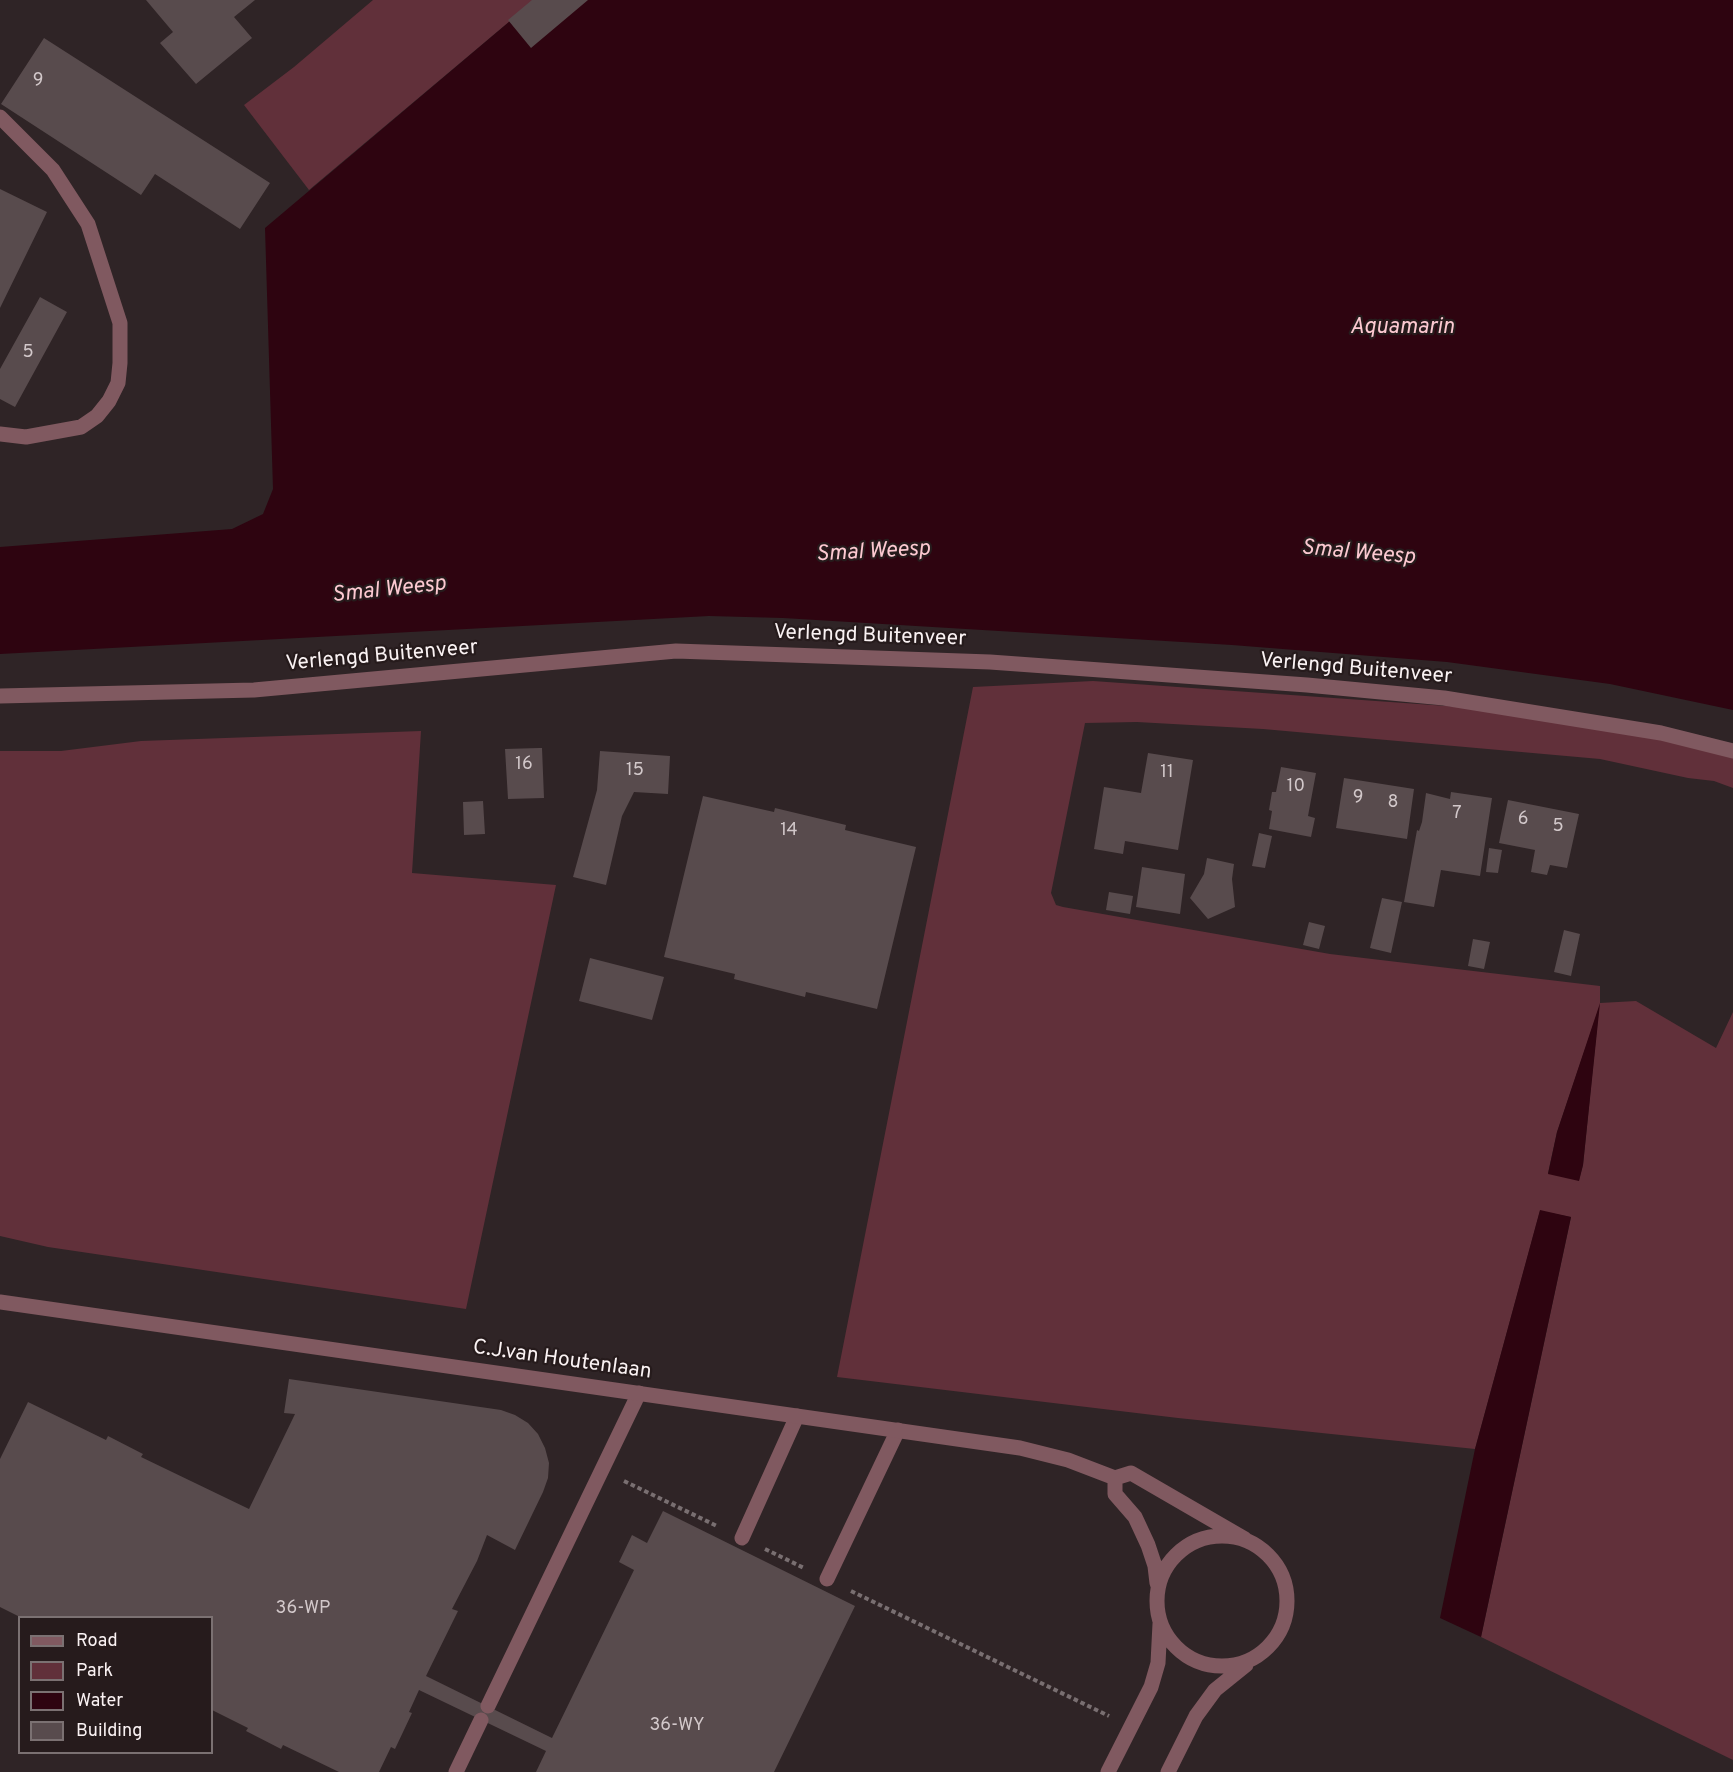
<!DOCTYPE html>
<style>
body{margin:0}
#map{position:relative;width:1733px;height:1772px;overflow:hidden;background:#2f2426;font-family:Overpass,sans-serif}
canvas{display:block}
.legend{position:absolute;left:18px;top:1616px;width:195px;height:138px;box-sizing:border-box;background:#261b1c;border:2px solid #7b7172;margin:0;padding:8px 10px;list-style:none;font-size:18px;color:#faf2f3}
.legend li{display:flex;align-items:center;gap:12px;height:30px}
.legend b{width:30px;border:2px solid #7b7172}
</style>
<div id="map">
<canvas width="1733" height="1772"></canvas>
<ul class="legend">
<li><b style="height:8px;background:#805960"></b>Road</li>
<li><b style="height:16px;background:#61303a"></b>Park</li>
<li><b style="height:16px;background:#2e0410"></b>Water</li>
<li><b style="height:16px;background:#584b4d"></b>Building</li>
</ul>
</div>
<script>
const c = document.querySelector('canvas').getContext('2d');
c.lineJoin = 'round';
function fillPath(path, color) { c.fillStyle = color; c.fill(path, 'evenodd'); }
const shape = rows => new Path2D(rows.map(r => 'M' + r).join(''));
function strokePath(path, color, width, dash) { c.strokeStyle = color; c.lineWidth = width; c.lineCap = dash ? 'butt' : 'round'; c.setLineDash(dash || []); c.stroke(path); }
function drawText(font, color, halo, rows, align = 'center') {
  c.font = font + ' Overpass,sans-serif'; c.lineWidth = 4.5; c.setLineDash([]); c.textBaseline = 'middle'; c.strokeStyle = halo; c.fillStyle = color; for (const [text, x, y, turn = 0] of rows) {
    c.save(); c.translate(x, y); c.rotate((+turn || 0) * Math.PI / 180); c.textAlign = isNaN(turn) ? turn : align; if (halo) c.strokeText(text, 0, 0); c.fillText(text, 0, 0); c.restore();
  }
}
const green = shape([
 [373,0,535,0,309,190,244,105,294,67],
 [1093,681,1461,707,1733,747,1733,788,1714,781,1688,778,1600,759,1263,729,1137,722,1085,723,1051,893,1056,905,1063,907,1330,954,1600,986,1600,1003,1636,1001,1716,1048,1733,1012,1733,1760,1481,1637,1571,1217,1540,1211,1475,1449,1178,1418,837,1377,973,687],
 [1599,1008,1583,1165,1579,1180,1548,1173,1557,1132],
 [421,731,412,873,556,885,466,1309,48,1247,0,1236,0,751,61,751,141,741]
]);
const water = shape([
 [535,0,1733,0,1733,710,1610,684,1447,662,1232,645,783,618,709,616,0,654,0,547,232,529,263,514,273,489,265,228],
 [1600,1003,1583,1165,1579,1181,1548,1174,1557,1132],
 [1540,1210,1571,1217,1481,1637,1440,1618,1475,1449]
]);
const building = shape([
 [146,0,255,0,234,17,252,38,196,84,160,43,173,32],
 [532,0,588,0,531,48,508,20],
 [44,38,270,183,240,229,155,174,141,195,1,104],
 [0,189,47,212,0,308],
 [40,297,67,312,15,407,0,399,0,369],
 [539,748,542,748,544,798,508,799,505,749],
 [600,751,670,756,668,794,634,792,622,816,606,885,573,877,597,790],
 [1148,753,1193,760,1178,850,1125,841,1123,854,1094,849,1104,787,1141,793],
 [1281,767,1316,773,1308,816,1315,818,1311,837,1269,829,1272,811,1269,810,1272,792,1276,792],
 [1344,778,1414,789,1407,839,1336,828],
 [1451,792,1492,798,1480,876,1441,870,1434,907,1404,902,1417,830,1419,831,1422,822,1426,793,1450,799],
 [703,796,774,812,775,808,846,825,845,830,916,847,877,1009,806,992,805,997,734,979,735,974,664,957],
 [1508,800,1579,814,1567,868,1550,865,1547,875,1531,872,1535,850,1499,843],
 [483,801,485,834,464,835,463,802],
 [1259,833,1272,836,1265,868,1252,866],
 [1489,848,1502,850,1498,873,1486,872],
 [1207,858,1234,864,1232,879,1235,907,1208,919,1190,898,1204,874],
 [1142,867,1185,874,1180,914,1136,907],
 [1109,892,1133,896,1130,914,1106,910],
 [1382,898,1402,902,1391,953,1370,948],
 [1309,922,1325,926,1319,949,1303,945],
 [1564,930,1580,934,1571,976,1554,972],
 [1473,939,1490,942,1484,969,1468,966],
 [590,958,664,977,652,1020,579,1001],
 [289,1379,501,1410,515,1415,528,1423,538,1434,545,1448,549,1463,548,1478,543,1492,515,1550,487,1535,477,1561,452,1609,458,1611,426,1676,552,1738,634,1570,619,1562,632,1535,647,1543,663,1511,855,1606,774,1772,536,1772,546,1751,419,1690,409,1712,412,1713,395,1749,391,1747,379,1772,339,1772,283,1745,281,1749,246,1731,248,1728,212,1710,212,1618,22,1618,0,1607,0,1459,28,1402,106,1440,108,1436,143,1454,141,1457,249,1509,295,1414,284,1413]
]);
const path = shape([
 [624,1481,717,1526],
 [765,1549,804,1568],
 [851,1591,1109,1716]
]);
const service = shape([
 [0,117,53,170,88,224,120,323,120,363,118,383,109,401,97,416,81,427,26,437,0,434],
 [742,1538,797,1416],
 [827,1579,898,1430],
 [488,1706,639,1393],
 [456,1772,481,1720]
]);
const minor = shape([
 [0,696,254,690,676,651,990,662,1307,685,1444,698,1661,733,1733,751],
 [0,1302,1020,1448,1068,1460,1115,1478,1131,1473,1245,1539],
 [1115,1478,1115,1494,1135,1517,1148,1545,1155,1566,1157,1583],
 '1157 1601a65 65 0 1 1 130 0a65 65 0 1 1-130 0Z',
 [1108,1772,1151,1687,1158,1663,1160,1624],
 [1168,1772,1196,1716,1215,1690,1246,1665]
]);
const numberNames = [
 ["9",38,81],
 ["5",28,353],
 ["16",524,765],
 ["15",635,771],
 ["11",1167,773],
 ["10",1296,787],
 ["9",1358,798],
 ["8",1393,803],
 ["7",1457,814],
 ["6",1523,820],
 ["5",1558,827],
 ["14",789,831],
 ["36-WP",303,1609],
 ["36-WY",677,1726]
];
const streetNames = [
 ["Verlengd Buitenveer",870,637,2],
 ["Verlengd Buitenveer",382,657,-5],
 ["Verlengd Buitenveer",1356,670,5],
 ["C.J.van Houtenlaan",562,1361,8]
];
const waterNames = [
 ["Aquamarin",1402,329],
 ["Smal Weesp",873,553,-3],
 ["Smal Weesp",1358,554,5],
 ["Smal Weesp",389,591,-6]
];
fillPath(green, '#61303a');
fillPath(water, '#2e0410');
fillPath(building, '#584b4d');
strokePath(path, '#796f71', 4, [4.5, 3]);
strokePath(service, '#805960', 15);
strokePath(minor, '#805960', 15);
drawText('18px', '#d2c8ca', null, numberNames);
drawText('21px', '#faf2f3', '#261b1c', streetNames);
drawText('italic 22px', '#fcc9d1', '#261b1c', waterNames);
</script>
